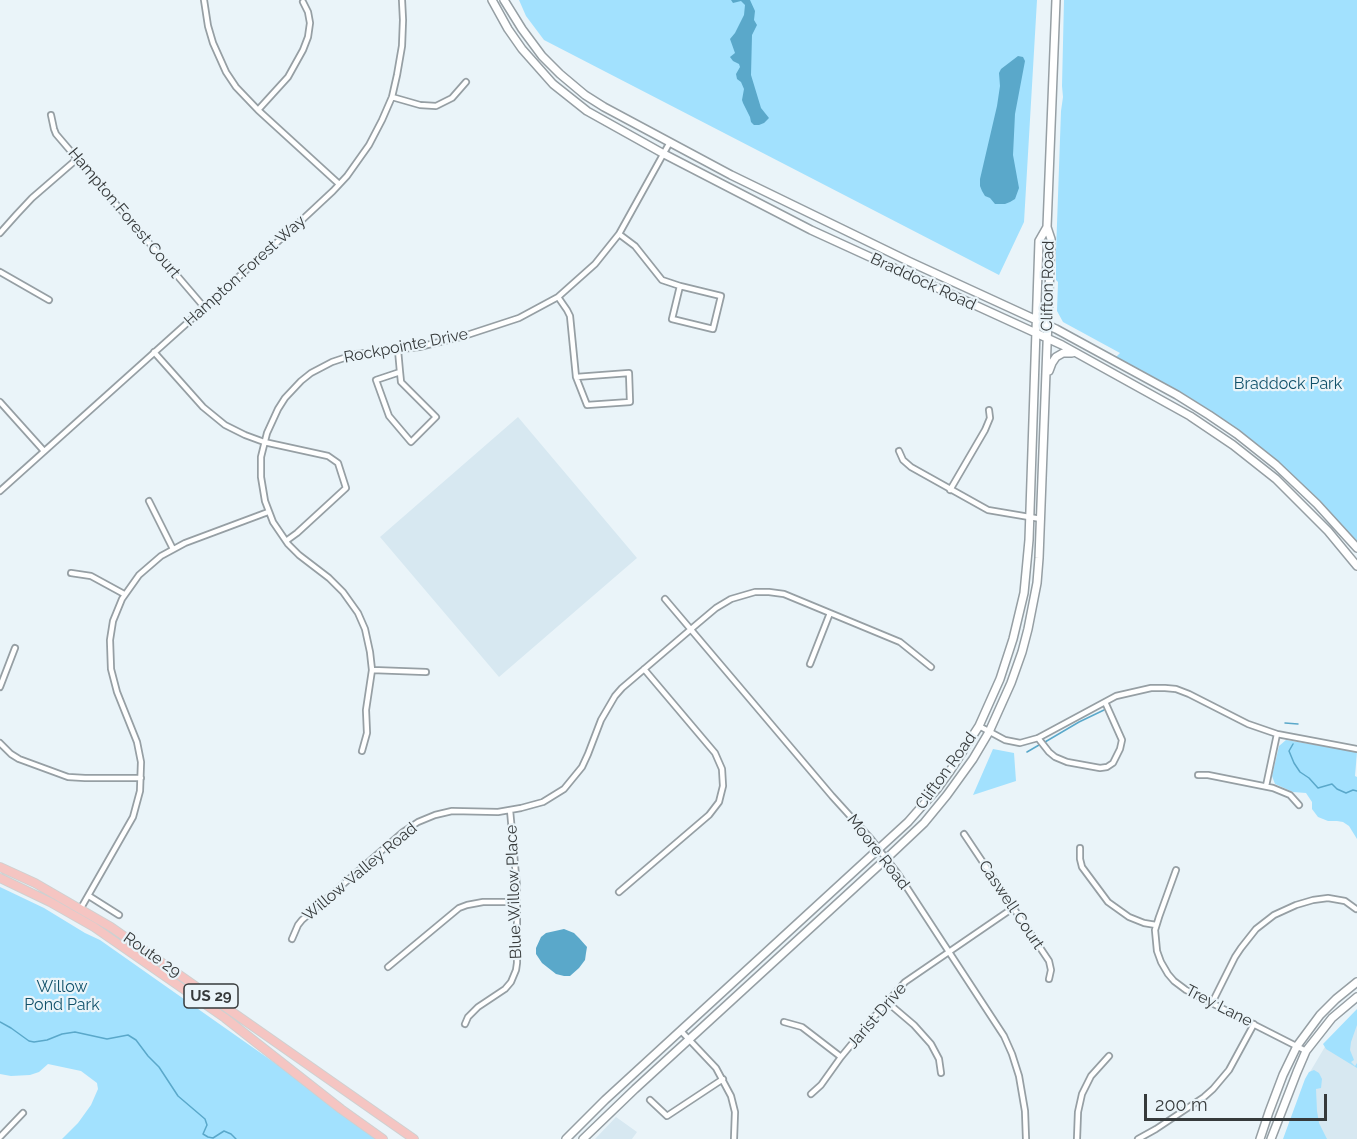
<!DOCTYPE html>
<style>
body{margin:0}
#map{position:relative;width:1357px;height:1139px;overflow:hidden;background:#eaf4f9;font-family:Raleway,sans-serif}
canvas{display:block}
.scale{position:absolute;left:1144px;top:1094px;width:183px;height:27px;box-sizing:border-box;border:3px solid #363a3b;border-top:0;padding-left:8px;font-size:18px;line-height:21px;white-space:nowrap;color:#363a3b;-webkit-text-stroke:4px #eaf4f9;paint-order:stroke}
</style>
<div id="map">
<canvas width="1357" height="1139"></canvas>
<div class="scale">200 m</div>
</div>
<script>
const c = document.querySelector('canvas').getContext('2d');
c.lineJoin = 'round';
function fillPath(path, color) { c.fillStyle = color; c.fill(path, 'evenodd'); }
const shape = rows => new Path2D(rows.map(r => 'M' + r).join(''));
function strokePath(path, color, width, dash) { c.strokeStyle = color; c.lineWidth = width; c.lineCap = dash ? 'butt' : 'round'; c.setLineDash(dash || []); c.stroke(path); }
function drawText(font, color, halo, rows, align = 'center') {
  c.font = font + ' Raleway,sans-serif'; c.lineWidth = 4.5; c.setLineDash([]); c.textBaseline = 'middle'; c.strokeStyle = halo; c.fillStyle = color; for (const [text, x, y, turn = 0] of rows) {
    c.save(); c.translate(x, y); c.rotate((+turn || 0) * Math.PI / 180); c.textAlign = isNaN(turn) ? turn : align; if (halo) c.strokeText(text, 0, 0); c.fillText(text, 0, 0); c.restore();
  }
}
const built = shape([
 [518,417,637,558,499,677,380,537],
 [1357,1011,1357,1139,1311,1139,1310,1072,1326,1045],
 [616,1117,637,1132,632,1139,595,1139]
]);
const green = shape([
 [519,0,1037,0,1024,222,999,275,544,40,526,16],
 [1064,0,1357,0,1357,550,1276,465,1237,434,1113,360,1120,353,1063,322,1057,311,1058,282,1056,280,1056,252,1061,111,1063,97,1062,86],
 [1286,740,1357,752,1355,776,1357,777,1357,839,1349,826,1343,822,1337,821,1328,821,1318,817,1312,809,1312,802,1306,793,1293,792,1275,784,1272,776,1279,746],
 [993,749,1014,753,1016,781,973,795],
 [0,887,44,908,85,933,100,940,363,1125,379,1139,62,1139,78,1123,91,1105,98,1089,97,1083,81,1071,48,1064,39,1072,30,1075,11,1076,0,1074],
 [1357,1009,1357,1025,1351,1042,1350,1050,1354,1060,1351,1062,1355,1066,1357,1063,1357,1068,1326,1049,1323,1044],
 [1314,1070,1319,1073,1322,1079,1321,1088,1316,1089,1317,1111,1319,1123,1327,1139,1283,1139,1305,1079,1309,1072]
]);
const water = shape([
 [731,0,750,0,755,11,754,20,757,25,752,35,751,75,761,108,769,118,764,123,759,125,754,125,751,122,750,117,743,103,742,100,744,89,741,82,737,79,736,74,740,67,739,64,733,61,730,57,735,53,730,39,735,33,744,15,745,5,741,1,733,3],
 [1018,56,1023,57,1025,61,1015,114,1013,155,1019,188,1015,199,1010,202,1005,204,995,204,990,198,985,196,982,191,980,186,980,179,997,106,1000,86,999,73,1001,69],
 [564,929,574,933,579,938,587,947,586,953,585,960,579,968,570,976,564,976,556,974,542,963,536,954,536,948,541,937,546,933]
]);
const stream = shape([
 [1285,723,1298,724],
 [1045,742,1079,722,1104,710],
 [1293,744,1289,751,1294,763,1300,772,1309,778,1318,788,1332,784,1337,789,1346,793,1353,790,1357,791],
 [1027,752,1039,745],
 [0,1022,11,1028,29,1041,34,1042,47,1040,62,1034,75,1032,107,1039,128,1035,136,1040,148,1056,159,1067,178,1096,205,1119,207,1125,203,1134,208,1137,213,1138,224,1131,231,1134,236,1139]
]);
const street = shape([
 [204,0,208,26,213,43,226,72,236,87,258,110,339,184],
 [392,97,420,105,436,106,452,98,466,82],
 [258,110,288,77,303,50,308,37,310,23,308,12,303,2],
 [51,115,54,129,56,134,204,307],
 [0,233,17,214,32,198,77,159],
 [619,234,635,246,662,280,680,286],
 [0,272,49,300],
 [680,286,721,296,713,329,672,319,680,286],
 [558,297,567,310,570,316,576,377],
 [398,350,400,372],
 [154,352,203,407,225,425,245,435,264,442,328,456,338,463,346,488,297,533,286,541],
 [400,372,401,382,436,417,411,442,389,416,376,380,400,372],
 [629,373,630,402,587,405,576,377,629,373],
 [0,402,44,451],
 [899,451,903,460,911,467,988,510,1041,519],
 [950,490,985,430,990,418,989,410],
 [0,491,303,219,333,191,347,176,369,145,382,120,392,97,397,75,402,46,403,20,402,0],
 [149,501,173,549],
 [71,573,91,576,124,594],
 [665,599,832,796,871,839,898,874,1004,1036,1012,1054,1019,1076,1025,1111,1026,1139],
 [810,664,830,613],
 [372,670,426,672],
 [0,687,15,648],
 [979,726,1005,740,1020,743,1038,738,1116,696,1151,688,1165,688,1176,689,1189,694,1248,724,1277,734,1357,749],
 [1038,738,1049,752,1055,757,1067,762,1100,768,1107,767,1113,763,1120,749,1122,740,1105,702],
 [0,743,11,754,19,759,68,777,85,778,141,778],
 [362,751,367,733,366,710,372,670,370,652,365,629,358,613,343,592,329,578,299,555,288,544,273,522,265,501,261,477,261,457,267,433,278,409,285,398,301,381,311,373,332,362,356,354,419,347,464,336,519,318,558,297,595,264,619,234,670,142],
 [1198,775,1208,775,1273,788,1290,795,1299,805],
 [1266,786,1277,734],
 [964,834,1049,961,1051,970,1049,979],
 [1080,848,1080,859,1082,867,1108,902,1129,917,1144,923,1156,925],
 [1176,870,1159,917,1155,930,1157,951,1161,962,1168,974,1174,981,1186,990,1306,1051],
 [619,892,709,815,719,802,723,786,722,769,715,753,644,669],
 [89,896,119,915],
 [81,908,133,817,140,791,141,762,137,742,117,692,111,669,110,640,113,621,122,599,139,575,161,556,185,543,268,512],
 [292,939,298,925,302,920,403,832,418,822,435,815,452,811,498,812,521,808,543,802,564,789,582,767,588,754,601,720,615,696,622,688,697,624,716,608,731,599,755,592,769,592,784,594,900,642,931,667],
 [388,967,459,908,467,905,483,902,517,902],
 [887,1002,914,1025,931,1044,939,1059,941,1073],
 [1212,1003,1235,957,1241,948,1256,929,1274,915,1296,905,1313,900,1328,898,1345,901,1356,909],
 [784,1022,802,1027,841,1057],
 [465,1024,468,1017,478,1007,505,989,511,982,516,970,517,963,517,887,510,810],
 [681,1031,716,1068,731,1096,735,1112,734,1139],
 [811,1094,821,1085,841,1057,874,1017,905,982,1013,908],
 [650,1100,667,1116,723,1079],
 [0,1137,23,1113],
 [1077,1139,1078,1112,1082,1094,1091,1076,1109,1056],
 [1138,1139,1156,1129,1204,1097,1213,1089,1229,1070,1254,1024]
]);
const secondary = shape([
 [492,0,508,29,522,49,553,84,587,111,664,154,811,230,1062,345,1190,416,1233,445,1276,479,1328,531,1357,566],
 [504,0,522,29,542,56,560,74,585,95,604,107,731,175,908,261,1056,329,1177,395,1209,415,1237,434,1276,465,1317,504,1357,548],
 [1049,371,1052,363,1056,357,1063,353,1072,353],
 [566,1139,605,1100,908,822,937,789,950,771,979,726,1000,679,1013,639,1024,593,1029,540,1039,241,1047,227],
 [583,1139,635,1089,887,858,924,823,947,795,973,759,989,732,1011,683,1022,652,1028,629,1037,583,1039,558,1051,239,1047,227,1056,0],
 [1260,1139,1269,1112,1283,1075,1297,1046,1320,1015,1336,999,1357,982],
 [1271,1139,1297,1072,1306,1051,1332,1018,1357,997]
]);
const primary = shape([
 [0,867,35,883,111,927,414,1139],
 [0,878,50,902,94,927,143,961,225,1018,341,1109,383,1139]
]);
const shields = [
 [211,996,54]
];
const shieldNames = [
 ["US 29",211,996]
];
const streetNames = [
 ["Hampton Forest Court",124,213,50],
 ["Hampton Forest Way",245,271,-42],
 ["Braddock Road",923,282,25],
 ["Clifton Road",1048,286,-89],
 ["Rockpointe Drive",406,346,-11],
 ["Clifton Road",946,771,-54],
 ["Moore Road",878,852,52],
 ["Willow Valley Road",360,872,-40],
 ["Blue Willow Place",514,892,-92],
 ["Caswell Court",1011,905,56],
 ["Route 29",152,955,35],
 ["Trey Lane",1219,1006,27],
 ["Jarist Drive",877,1016,-49]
];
const parkNames = [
 ["Braddock Park",1288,384],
 ["Willow",62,987],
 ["Pond Park",62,1005]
];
fillPath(built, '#d7e8f1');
fillPath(green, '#a2e1fe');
fillPath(water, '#5aa8ca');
strokePath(stream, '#5aa8ca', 1.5);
strokePath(street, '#969fa4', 8);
strokePath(secondary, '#969fa4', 10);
strokePath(primary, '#cfd0d0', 10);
strokePath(street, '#fff', 4.5);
strokePath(secondary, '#fff', 7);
strokePath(primary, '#f5c5c2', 8);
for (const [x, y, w] of shields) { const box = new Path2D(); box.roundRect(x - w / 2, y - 12, w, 24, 4.5); c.fillStyle = '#eaf4f9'; c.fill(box); strokePath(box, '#363a3b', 1.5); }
drawText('bold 15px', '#363a3b', null, shieldNames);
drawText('16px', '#363a3b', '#eaf4f9', streetNames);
drawText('16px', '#11516a', '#eaf4f9', parkNames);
</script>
